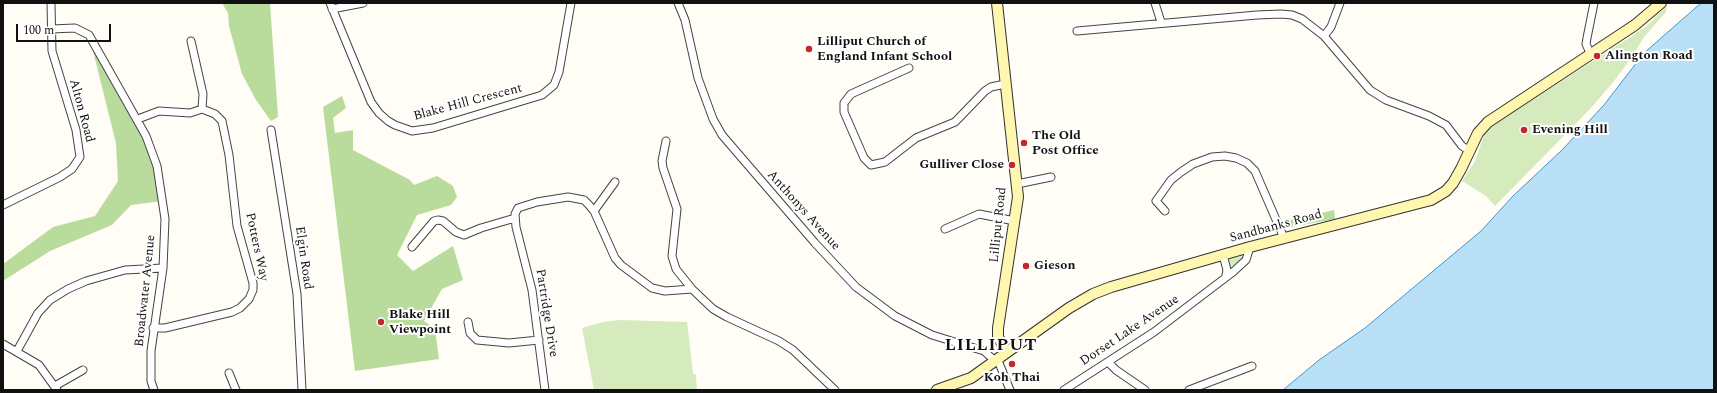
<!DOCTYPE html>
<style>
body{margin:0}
#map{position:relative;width:1717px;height:393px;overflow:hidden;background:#fffdf5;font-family:Spectral,serif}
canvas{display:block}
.frame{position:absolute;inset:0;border:4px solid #111;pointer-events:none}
.scale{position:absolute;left:16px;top:24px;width:95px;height:18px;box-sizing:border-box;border:2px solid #111;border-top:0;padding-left:5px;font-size:12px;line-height:14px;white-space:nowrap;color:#111;-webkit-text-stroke:3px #fff;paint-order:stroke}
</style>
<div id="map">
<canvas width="1717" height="393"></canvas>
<div class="frame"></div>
<div class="scale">100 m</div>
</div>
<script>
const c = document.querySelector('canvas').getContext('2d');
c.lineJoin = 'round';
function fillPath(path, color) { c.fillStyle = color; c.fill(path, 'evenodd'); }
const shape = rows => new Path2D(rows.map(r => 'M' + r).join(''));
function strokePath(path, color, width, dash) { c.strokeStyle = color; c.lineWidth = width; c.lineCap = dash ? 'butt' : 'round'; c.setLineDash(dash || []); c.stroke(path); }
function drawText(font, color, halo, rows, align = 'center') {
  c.font = font + ' Spectral,serif'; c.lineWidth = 4; c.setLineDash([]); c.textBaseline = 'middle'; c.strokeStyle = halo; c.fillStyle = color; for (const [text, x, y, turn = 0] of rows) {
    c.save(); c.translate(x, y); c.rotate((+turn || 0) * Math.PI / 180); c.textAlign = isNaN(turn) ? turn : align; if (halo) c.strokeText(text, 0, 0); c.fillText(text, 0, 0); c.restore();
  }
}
const green = shape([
 [1667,6,1666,12,1644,37,1632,57,1614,81,1591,108,1495,206,1486,196,1462,181,1475,161,1484,135,1493,125,1632,36,1648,25],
 [1243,256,1241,260,1233,267,1230,266,1229,261,1230,259],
 [620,320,687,322,693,373,696,375,697,390,594,390,582,328,603,322]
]);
const forest = shape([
 [222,3,270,3,278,117,271,121,256,100,242,74,229,26,228,13],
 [89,35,146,136,162,201,131,205,112,225,50,251,3,281,3,264,53,227,95,216,118,181,116,143],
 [342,96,346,108,333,118,335,133,353,130,353,150,410,180,414,185,437,176,453,186,457,197,451,205,417,215,397,255,413,271,453,246,463,280,442,289,424,321,435,329,439,359,355,371,323,107],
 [1334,210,1335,219,1285,228,1283,222]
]);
const water = shape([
 [1701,3,1714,3,1714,390,1283,390,1319,360,1365,328,1481,231,1513,196,1562,150,1604,105,1644,53,1701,3]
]);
const street = shape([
 [330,3,371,102,379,113,388,121,395,125,412,131,433,128,542,95,554,85,559,72,571,3],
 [678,3,685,20,698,78,713,119,722,135,815,243,856,287,895,316,932,335,984,351,994,360],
 [1155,3,1161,22],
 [332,9,363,3],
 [51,29,75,28,89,35,146,136,157,166,165,219,163,268,151,351,151,381,154,390],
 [1077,31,1257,15,1281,14,1292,15,1302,19,1324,36,1370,90,1386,100,1429,116,1446,125,1462,146,1470,151],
 [1324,36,1331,27,1340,3],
 [191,41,203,94,202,109],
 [1591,55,1586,44,1587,38,1594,3],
 [909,68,851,94,844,103,844,112,864,158,871,165,885,162,916,138,955,122,985,91,991,87,1005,84],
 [138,119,159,111,190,113,202,109,215,114,222,121,229,155,237,226,253,283,253,290,249,299,240,308,232,312,165,328,153,328],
 [271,130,297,294,302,390],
 [666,141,662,161,663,168,677,209,672,256,676,269,692,289],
 [1017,184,1051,177],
 [3,205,60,177,72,169,80,157,76,130,52,51,51,3],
 [594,211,615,182],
 [1165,211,1156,201,1171,180,1181,172,1193,164,1212,157,1225,156,1236,158,1247,163,1255,171,1284,238],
 [945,229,979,214,1015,221],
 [412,247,434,221,438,220,443,221,456,232,464,235,481,228,515,218],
 [1223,255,1227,270,1226,275],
 [468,322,470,333,477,340,509,343,539,340],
 [3,344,39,365,57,390],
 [17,351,38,313,50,300,68,289,86,281,125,270,163,268],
 [997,358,1010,390],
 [1108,362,1116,370,1145,390],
 [229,373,236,390],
 [55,386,83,370],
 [545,390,532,290,516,227,515,214,518,208,537,202,568,197,584,200,589,205,594,211,615,258,621,265,652,288,665,291,692,289,713,309,727,317,779,341,793,350,835,390],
 [1064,390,1154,332,1233,272,1246,260,1250,247],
 [1189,390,1252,366]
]);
const secondary = shape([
 [997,3,1018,197,998,328,998,337,1007,352],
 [937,390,971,378,1069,308,1093,294,1111,287,1250,247,1431,200,1446,191,1453,183,1461,169,1478,133,1488,122,1635,25,1661,3]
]);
const markers = [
 [809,49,4,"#c4262e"],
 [1597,56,4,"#c4262e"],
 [1524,130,4,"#c4262e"],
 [1024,143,4,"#c4262e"],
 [1012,165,4,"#c4262e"],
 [1026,266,4,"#c4262e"],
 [381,322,4,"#c4262e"],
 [1012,364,4,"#c4262e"]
];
const poiNames = [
 ["Lilliput Church of",817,42],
 ["England Infant School",817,57],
 ["Alington Road",1605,56],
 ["Evening Hill",1532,130],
 ["The Old",1032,136],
 ["Post Office",1032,151],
 ["Gulliver Close",1004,165,"right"],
 ["Gieson",1034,266],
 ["Blake Hill",389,315],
 ["Viewpoint",389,330],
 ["Koh Thai",1012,378,"center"]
];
const streetNames = [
 ["Blake Hill Crescent",468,103,-15],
 ["Alton Road",81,111,75],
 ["Anthonys Avenue",803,211,48],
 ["Lilliput Road",999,225,-84],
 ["Sandbanks Road",1276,227,-15],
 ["Potters Way",256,247,78],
 ["Elgin Road",303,258,82],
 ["Broadwater Avenue",146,291,-84],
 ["Partridge Drive",546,313,81],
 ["Dorset Lake Avenue",1130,331,-34]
];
const districtNames = [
 ["LILLIPUT",991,347]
];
fillPath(green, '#d5ebbd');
fillPath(forest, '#b9dc9c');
fillPath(water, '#b9e0f7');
strokePath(water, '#3f96cf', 1);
strokePath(street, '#444', 9);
strokePath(secondary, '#333', 12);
strokePath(street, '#fff', 7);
strokePath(secondary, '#fff6b0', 10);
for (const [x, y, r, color] of markers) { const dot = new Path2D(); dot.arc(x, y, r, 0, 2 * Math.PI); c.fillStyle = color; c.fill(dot); strokePath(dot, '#fff', 1.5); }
drawText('bold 13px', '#111', '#fff', poiNames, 'left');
drawText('13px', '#111', '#fff', streetNames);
c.letterSpacing = '1px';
drawText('bold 17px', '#111', '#fff', districtNames);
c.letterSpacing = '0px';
</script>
